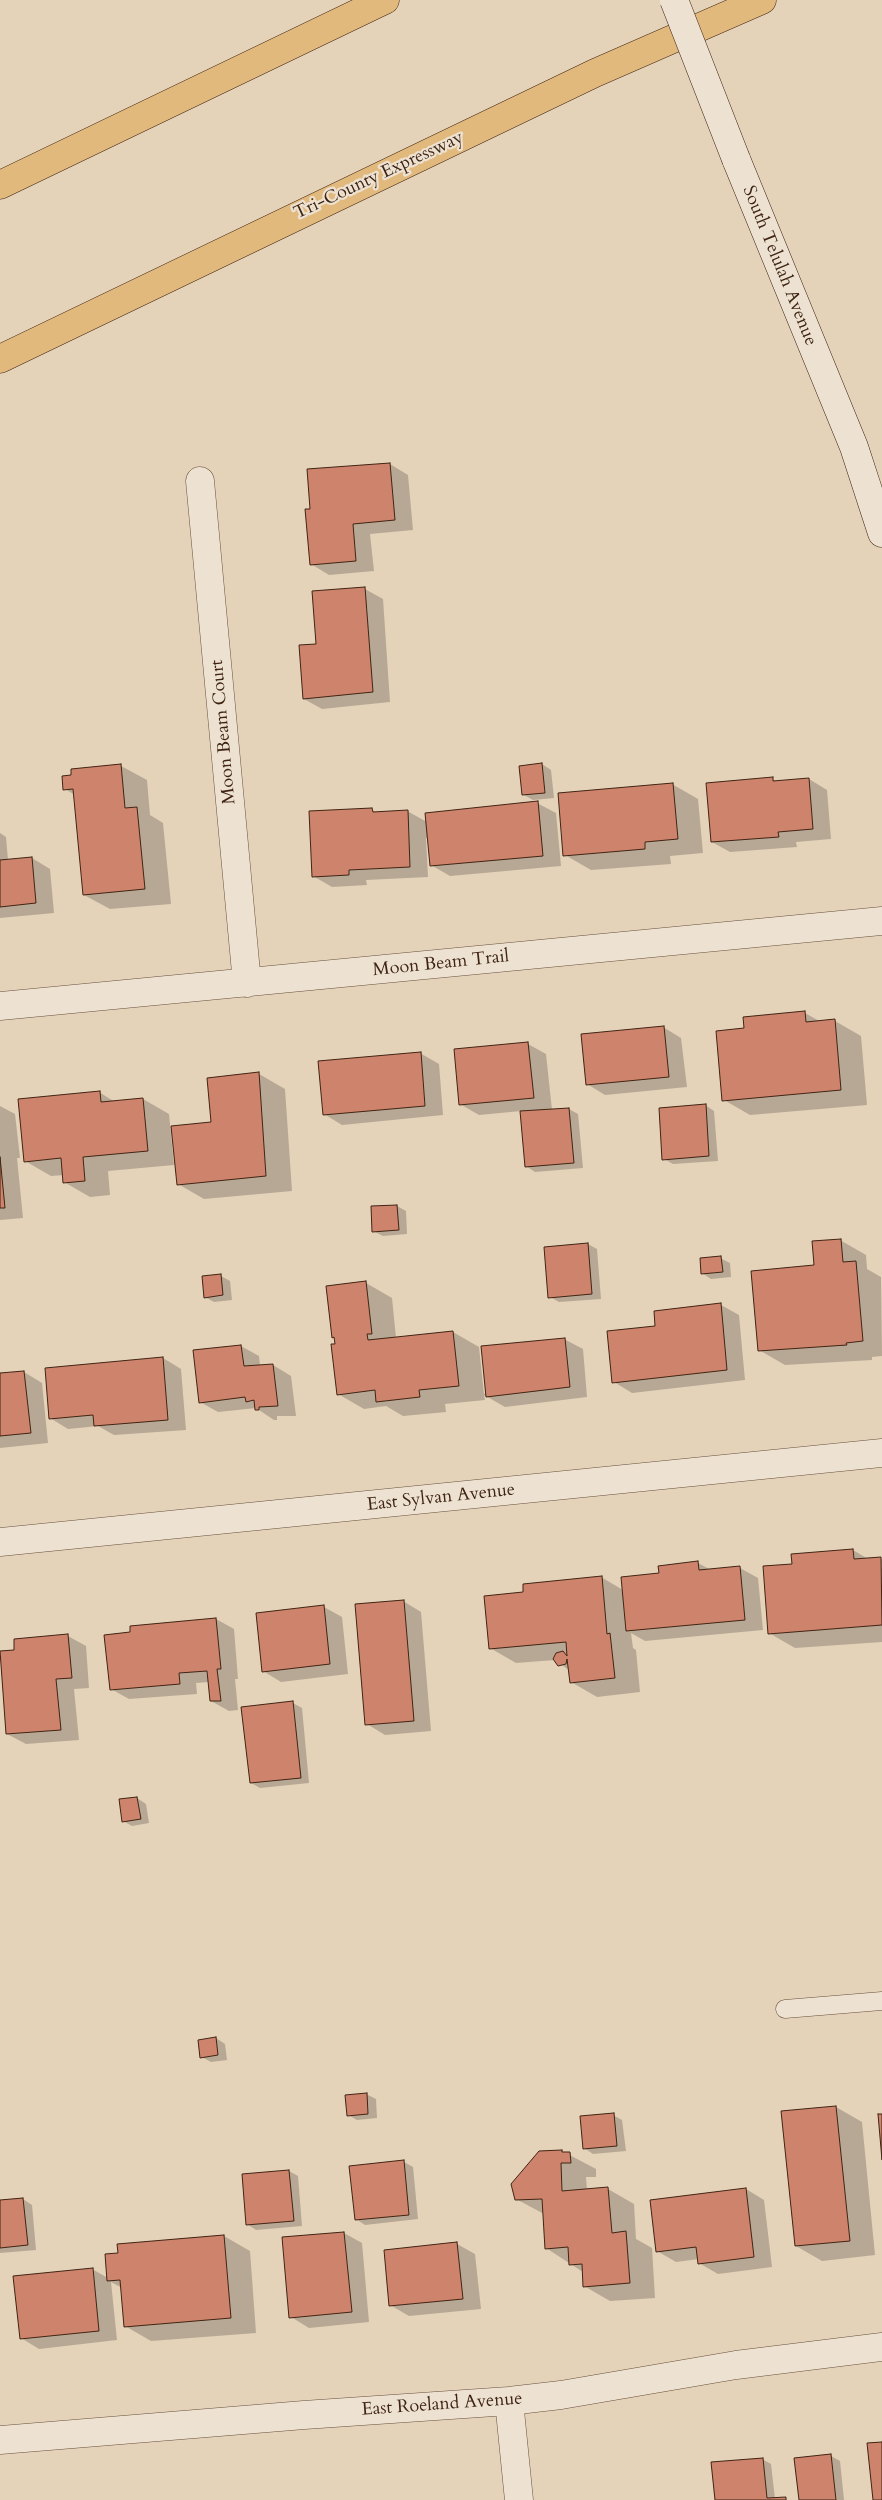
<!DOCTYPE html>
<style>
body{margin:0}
canvas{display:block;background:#e4d2b9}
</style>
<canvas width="882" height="2500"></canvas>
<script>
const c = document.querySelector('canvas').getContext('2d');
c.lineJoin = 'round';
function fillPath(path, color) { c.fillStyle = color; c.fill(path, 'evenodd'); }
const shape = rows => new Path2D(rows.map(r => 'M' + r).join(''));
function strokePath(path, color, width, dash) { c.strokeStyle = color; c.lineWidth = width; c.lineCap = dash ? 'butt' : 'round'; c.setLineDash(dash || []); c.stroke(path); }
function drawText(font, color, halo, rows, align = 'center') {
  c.font = font + ' Cardo,serif'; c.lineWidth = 4.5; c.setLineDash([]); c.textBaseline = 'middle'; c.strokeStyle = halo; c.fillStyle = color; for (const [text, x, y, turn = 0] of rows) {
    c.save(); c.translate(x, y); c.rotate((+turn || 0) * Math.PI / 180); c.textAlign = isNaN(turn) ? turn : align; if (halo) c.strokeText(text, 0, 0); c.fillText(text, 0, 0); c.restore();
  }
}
const shadow = shape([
 [390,464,408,475,413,530,370,534,374,571,329,575,311,564,311,510],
 [365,589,383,599,390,702,322,709,304,699],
 [542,764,551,770,554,798,533,800,524,795],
 [121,766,147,780,150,815,163,823,171,904,110,909,84,895,75,795,65,789],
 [772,779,778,782,809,779,827,790,831,839,796,842,797,847,730,852,712,842],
 [672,784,698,799,703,853,670,856,671,864,591,870,565,855],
 [537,803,556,813,561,866,450,876,431,865,428,838,426,838,428,877,366,880,367,885,332,887,313,876,372,810,377,813,407,811,427,822],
 [0,833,6,837,8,860,32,858,50,869,54,913,0,918],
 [805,1013,821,1022,835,1021,861,1036,867,1105,750,1115,724,1100,745,1029],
 [663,1027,681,1038,687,1087,605,1095,587,1084],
 [528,1044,546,1054,552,1110,569,1109,578,1114,583,1168,535,1172,526,1166,521,1111,479,1115,460,1104],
 [420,1053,439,1064,443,1115,342,1125,324,1114],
 [259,1074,285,1089,292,1191,204,1199,178,1184,213,1123],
 [99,1092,115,1102,143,1099,169,1114,174,1165,108,1171,110,1195,90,1197,64,1182,64,1175,51,1176,25,1161],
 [705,1105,714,1111,718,1161,673,1164,664,1159],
 [0,1106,15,1114,20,1158,17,1158,23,1218,0,1220],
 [397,1206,406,1211,407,1234,383,1236,373,1231],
 [840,1240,866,1255,867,1269,881,1277,882,1356,872,1357,872,1360,785,1365,759,1350,815,1266],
 [588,1244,597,1249,601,1299,559,1302,550,1297],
 [720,1258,730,1263,731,1277,711,1279,702,1273],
 [221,1276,230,1281,232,1300,214,1302,205,1297],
 [366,1283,392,1298,396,1338,453,1332,479,1347,484,1394,564,1339,583,1349,587,1397,505,1407,484,1395,485,1400,445,1404,446,1412,403,1416,386,1406,364,1409,338,1394,337,1345,336,1339,333,1337],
 [721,1305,739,1315,745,1380,632,1393,614,1382,656,1327],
 [241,1346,259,1356,260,1366,273,1365,291,1376,296,1416,277,1416,277,1420,274,1420,256,1408,218,1412,200,1402],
 [163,1358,181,1369,186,1430,114,1435,98,1426,68,1429,50,1418],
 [24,1372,42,1383,48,1443,0,1448,0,1375],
 [853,1550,868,1559,882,1559,882,1642,795,1648,769,1633,793,1565,792,1555],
 [698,1563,711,1570,740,1568,758,1578,763,1630,645,1641,631,1633,633,1648,636,1650,640,1692,597,1697,571,1682,570,1671,555,1660,516,1663,490,1648,525,1593,601,1577,623,1590,660,1575,660,1567],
 [403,1601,421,1612,431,1731,385,1735,367,1724],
 [324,1607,342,1617,348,1674,281,1682,263,1671],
 [216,1619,234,1629,238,1679,235,1679,238,1710,229,1711,211,1701,209,1682,196,1683,197,1694,129,1699,111,1689,132,1633],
 [68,1636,86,1646,89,1688,74,1689,79,1740,26,1744,7,1734,16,1651],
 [293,1703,302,1708,309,1783,260,1788,251,1783,243,1708],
 [137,1798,146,1804,149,1823,132,1826,123,1821],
 [216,2038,225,2044,227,2060,211,2062,202,2057],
 [366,2094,376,2099,377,2118,357,2120,348,2115],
 [836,2107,862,2122,875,2255,822,2261,796,2246],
 [613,2115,622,2120,626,2151,593,2154,584,2148],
 [562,2151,596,2169,596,2177,586,2177,587,2190,608,2189,634,2204,636,2239,652,2248,655,2298,610,2301,584,2286,583,2272,546,2248,544,2214,516,2199],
 [404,2162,413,2167,418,2219,365,2225,356,2219],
 [289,2171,298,2176,302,2226,256,2230,247,2224],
 [746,2189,764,2200,772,2267,718,2274,699,2263,699,2259,676,2262,657,2251],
 [23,2199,32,2205,36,2250,0,2253,0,2201],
 [344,2233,362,2243,369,2322,309,2328,291,2317],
 [224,2236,250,2251,256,2333,151,2341,125,2326,122,2288,111,2282,117,2340,39,2349,21,2338,92,2269,108,2278],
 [457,2244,475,2254,481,2309,409,2316,390,2305],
 [831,2456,840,2461,844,2500,800,2500],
 [762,2459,771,2464,775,2499,789,2500,716,2500]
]);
const building = shape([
 [390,463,395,520,353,524,356,561,310,565,305,509,310,509,307,469,390,463],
 [365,587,373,692,303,699,299,645,316,644,312,591,365,587],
 [542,763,545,793,522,795,519,766,542,763],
 [121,764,125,808,137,807,145,889,83,895,73,789,63,790,62,776,71,775,71,769,121,764],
 [773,777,773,781,809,778,813,829,778,832,779,837,711,842,706,783,773,777],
 [673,783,678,839,645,842,645,849,563,856,558,793,673,783],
 [538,801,543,856,430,866,425,813,538,801],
 [372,808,373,812,408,810,410,867,349,870,349,875,312,877,309,811,372,808],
 [32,857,36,903,0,907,0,860,32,857],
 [805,1011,806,1022,835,1019,841,1090,722,1101,716,1031,744,1028,743,1017,805,1011],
 [664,1026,669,1077,586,1085,581,1034,664,1026],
 [528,1042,534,1098,459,1105,454,1049,528,1042],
 [421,1052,425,1106,323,1115,318,1061,421,1052],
 [259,1072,266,1176,177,1185,171,1126,211,1122,207,1078,259,1072],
 [100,1091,101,1102,143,1098,148,1151,83,1157,85,1181,63,1183,61,1158,24,1162,18,1099,100,1091],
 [706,1104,709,1156,662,1160,659,1108,706,1104],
 [569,1108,574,1163,525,1167,520,1111,569,1108],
 [0,1157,5,1208,0,1208,0,1157],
 [397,1205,399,1230,372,1232,371,1206,397,1205],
 [841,1239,843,1262,856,1261,863,1341,846,1343,847,1345,758,1351,751,1271,814,1265,812,1241,841,1239],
 [588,1243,592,1294,548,1298,544,1247,588,1243],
 [721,1256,723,1272,701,1274,700,1258,721,1256],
 [221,1274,223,1295,204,1298,202,1276,221,1274],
 [366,1281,372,1334,367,1334,368,1340,453,1331,459,1386,419,1390,420,1397,376,1402,375,1390,337,1395,331,1344,335,1344,334,1337,332,1338,326,1286,366,1281],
 [721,1303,727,1370,612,1383,607,1331,655,1326,654,1311,721,1303],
 [565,1338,570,1387,486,1397,481,1346,565,1338],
 [241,1345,244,1366,273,1364,278,1406,259,1407,259,1410,255,1410,254,1400,246,1402,245,1397,199,1403,193,1350,241,1345],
 [163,1357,168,1420,94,1426,93,1415,49,1419,45,1368,163,1357],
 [24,1371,31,1433,0,1436,0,1373,24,1371],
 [853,1549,854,1559,881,1557,882,1625,768,1634,763,1566,792,1564,791,1554,853,1549],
 [698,1561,699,1570,740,1566,745,1620,626,1631,621,1577,659,1573,658,1566,698,1561],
 [602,1576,607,1634,610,1633,615,1678,570,1683,567,1659,566,1664,558,1666,553,1659,556,1653,563,1651,567,1656,566,1642,489,1649,484,1596,523,1592,523,1584,602,1576],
 [404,1600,414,1721,365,1725,355,1604,404,1600],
 [324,1605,330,1664,262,1672,256,1613,324,1605],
 [216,1618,221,1669,217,1669,221,1701,210,1701,207,1671,179,1673,180,1684,110,1690,104,1635,130,1632,130,1626,216,1618],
 [68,1634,72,1678,56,1679,61,1730,6,1734,0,1651,14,1650,14,1639,68,1634],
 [293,1701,301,1778,250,1783,241,1707,293,1701],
 [137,1797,141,1819,122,1822,119,1799,137,1797],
 [216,2037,218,2055,200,2058,198,2040,216,2037],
 [367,2093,368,2114,347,2116,345,2095,367,2093],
 [836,2106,850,2241,795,2246,781,2111,836,2106],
 [614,2113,617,2146,583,2149,580,2116,614,2113],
 [878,2114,882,2114,882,2160,878,2114],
 [562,2150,562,2152,570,2152,571,2163,561,2163,562,2191,608,2187,612,2233,626,2231,630,2283,583,2287,582,2264,569,2265,568,2247,545,2249,542,2199,515,2200,511,2184,539,2151,562,2150],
 [404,2160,409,2215,355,2220,349,2166,404,2160],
 [289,2170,294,2221,246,2225,242,2174,289,2170],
 [746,2188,754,2257,698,2264,696,2247,656,2252,650,2200,746,2188],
 [23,2198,28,2245,0,2248,0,2200,23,2198],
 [344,2232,352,2312,289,2318,282,2237,344,2232],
 [224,2235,231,2318,124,2327,120,2280,107,2281,105,2254,118,2253,117,2244,224,2235],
 [457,2242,463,2299,389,2306,384,2250,457,2242],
 [93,2268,99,2331,20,2339,13,2276,93,2268],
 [882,2442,882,2500,873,2500,867,2443,882,2442],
 [831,2454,836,2500,799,2500,794,2458,831,2454],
 [763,2458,767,2498,786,2497,786,2500,715,2500,711,2462,763,2458]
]);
const lane = shape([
 [785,2009,882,2001]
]);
const street = shape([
 [200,481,247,983],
 [0,1006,882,921],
 [0,1542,882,1453],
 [509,2401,519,2500],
 [0,2440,304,2415,509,2401,561,2395,736,2365,882,2347]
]);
const secondary = shape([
 [736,159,854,447,882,533]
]);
const highway = shape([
 [0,185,385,0],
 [0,359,595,73,762,0]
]);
const secondaryBridge = shape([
 [674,0,736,159]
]);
const streetNames = [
 ["Tri-County Expressway",379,176,-25],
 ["South Telulah Avenue",779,266,68],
 ["Moon Beam Court",224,732,-95],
 ["Moon Beam Trail",441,964,-6],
 ["East Sylvan Avenue",441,1498,-6],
 ["East Roeland Avenue",442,2405,-4]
];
fillPath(shadow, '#0003');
fillPath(building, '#ce836c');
strokePath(building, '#402413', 1);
strokePath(lane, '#69503c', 19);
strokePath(street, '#69503c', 29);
strokePath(secondary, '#402413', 29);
strokePath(highway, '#402413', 29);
strokePath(lane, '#ede2d2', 18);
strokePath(street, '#ede2d2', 28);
strokePath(secondary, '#ede2d2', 28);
strokePath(highway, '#e2b97c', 28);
strokePath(secondaryBridge, '#402413', 29, []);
strokePath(secondaryBridge, '#ede2d2', 28);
drawText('18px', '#402413', '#ede2d2', streetNames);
</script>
